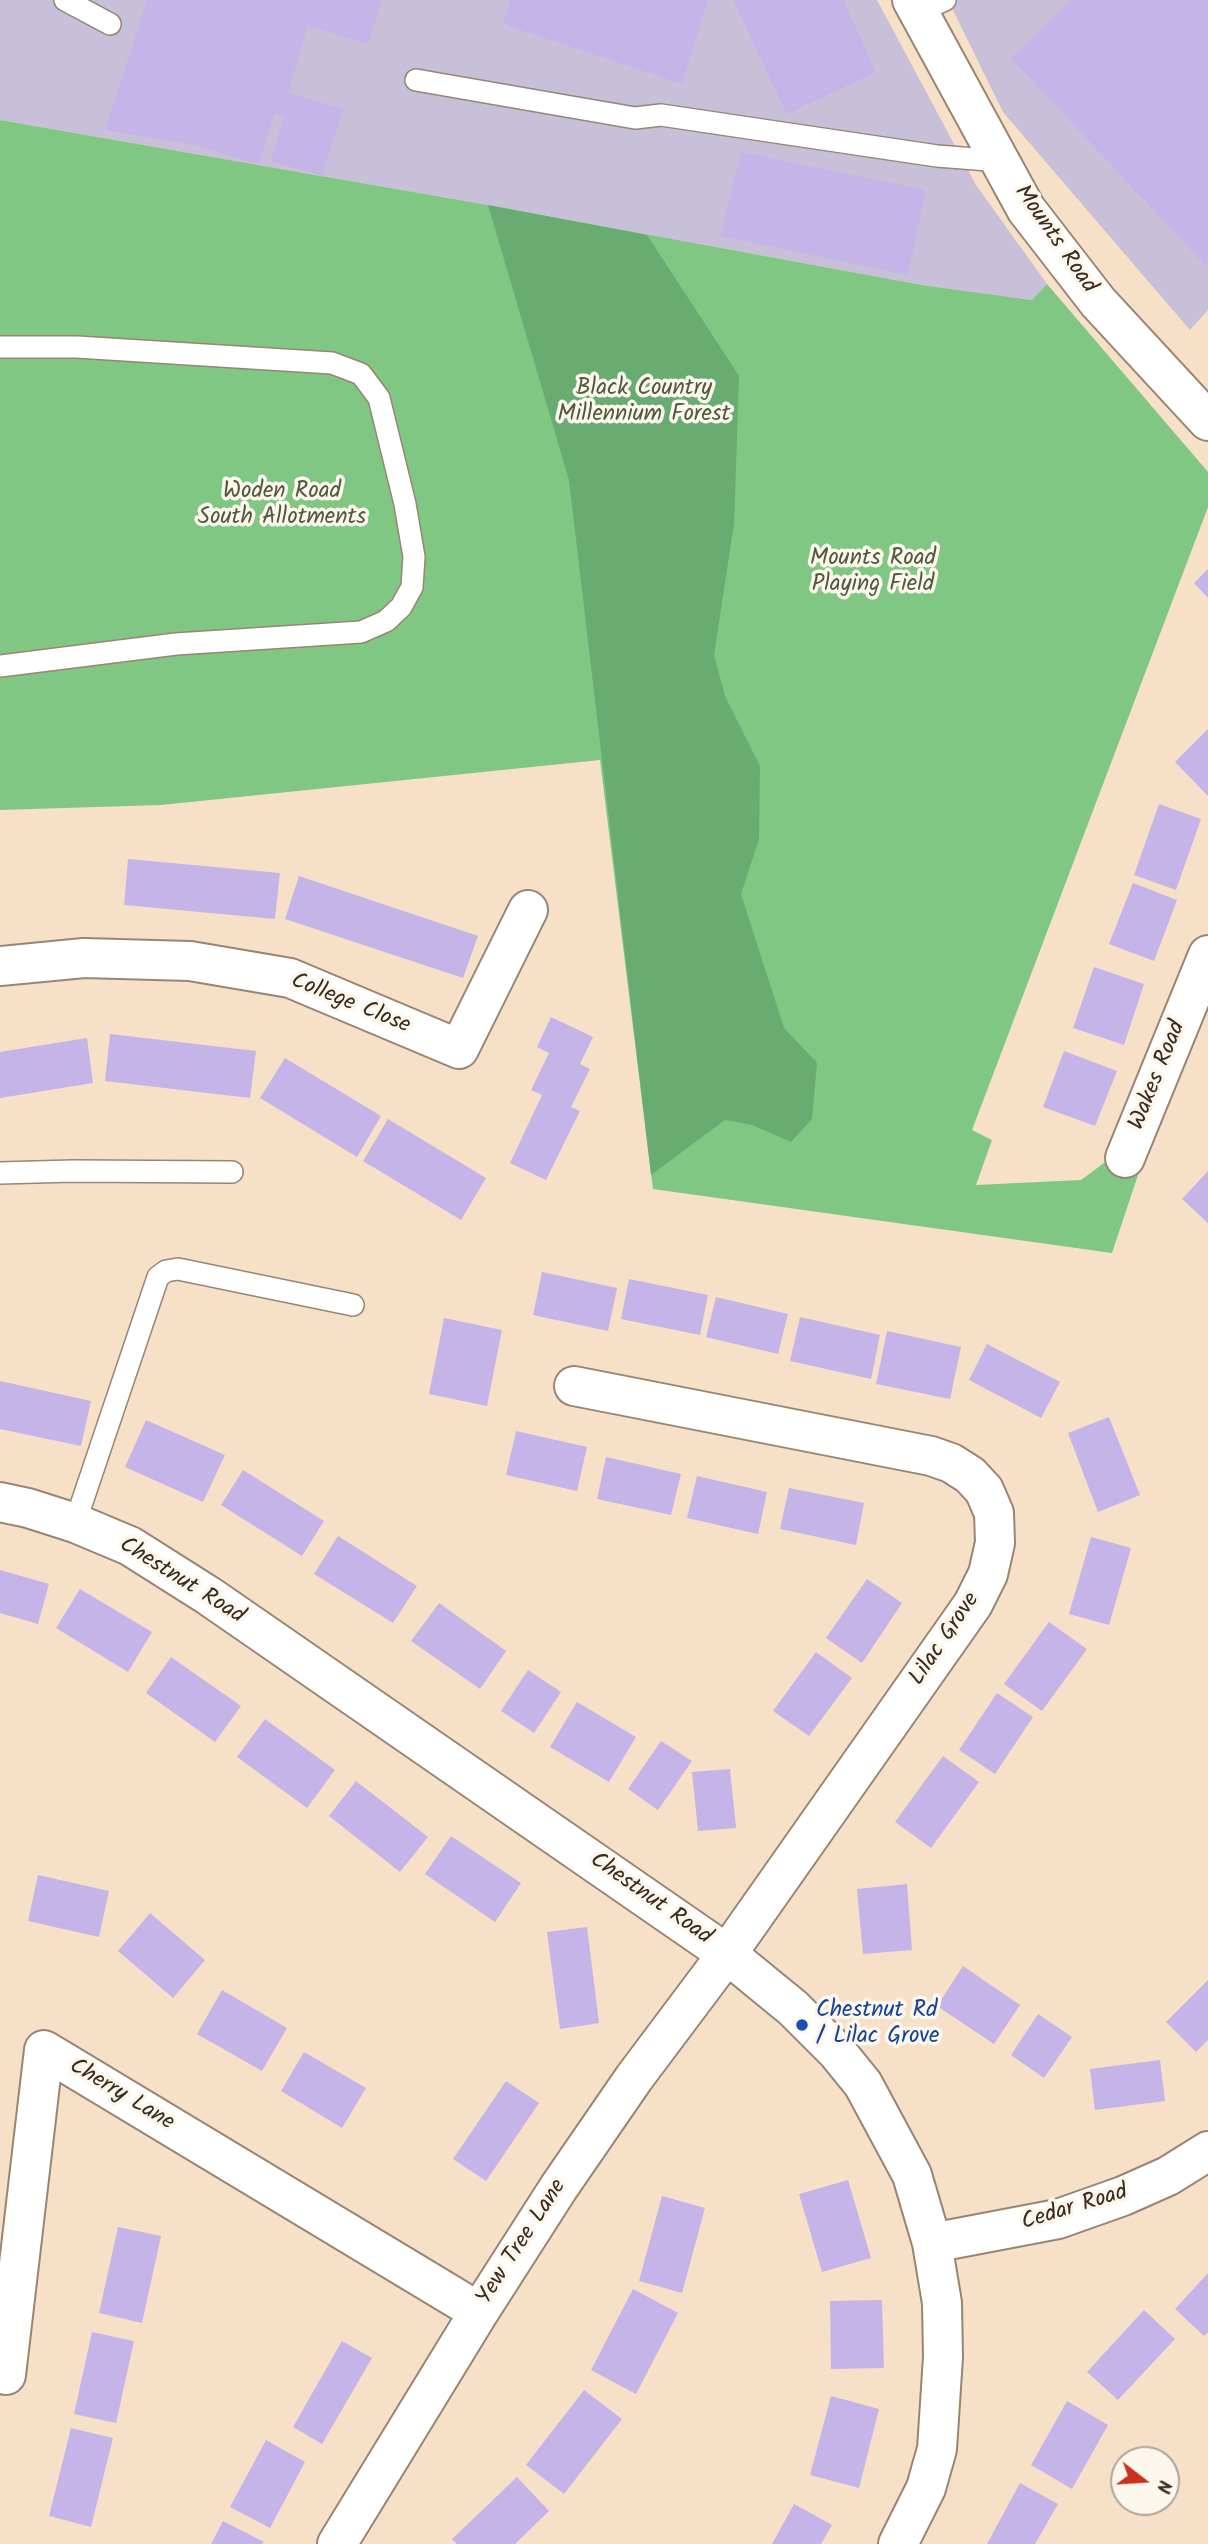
<!DOCTYPE html>
<style>
body{margin:0}
#map{position:relative;width:1208px;height:2544px;overflow:hidden;background:#f6e0c7;font-family:Kalam,sans-serif}
canvas{display:block}
.north{position:absolute;left:1110px;top:2446px;width:70px;height:70px;box-sizing:border-box;background:#fbf7ec;border:2px solid #aea59a;border-radius:50%;rotate:107deg;font-size:19px;font-weight:700;line-height:28px;text-align:center;color:#3b2a1e}
.north::after{content:'';display:block;margin:auto;width:24px;height:32px;background:#c8321e;clip-path:polygon(50% 0,100% 100%,50% 72%,0 100%)}
</style>
<div id="map">
<canvas width="1208" height="2544"></canvas>
<div class="north">N</div>
</div>
<script>
const c = document.querySelector('canvas').getContext('2d');
c.lineJoin = 'round';
function fillPath(path, color) { c.fillStyle = color; c.fill(path, 'evenodd'); }
const shape = rows => new Path2D(rows.map(r => 'M' + r).join(''));
function strokePath(path, color, width, dash) { c.strokeStyle = color; c.lineWidth = width; c.lineCap = dash ? 'butt' : 'round'; c.setLineDash(dash || []); c.stroke(path); }
function drawText(font, color, halo, rows, align = 'center') {
  c.font = font + ' Kalam,sans-serif'; c.lineWidth = 7; c.setLineDash([]); c.textBaseline = 'middle'; c.strokeStyle = halo; c.fillStyle = color; for (const [text, x, y, turn = 0] of rows) {
    c.save(); c.translate(x, y); c.rotate((+turn || 0) * Math.PI / 180); c.textAlign = isNaN(turn) ? turn : align; if (halo) c.strokeText(text, 0, 0); c.fillText(text, 0, 0); c.restore();
  }
}
const industrial = shape([
 [0,0,877,0,976,185,1047,284,1032,300,922,285,488,205,0,120],
 [948,0,1208,0,1208,310,1190,330,1003,112]
]);
const green = shape([
 [0,120,488,205,922,285,1032,300,1047,284,1208,472,1208,507,972,1130,992,1140,976,1185,1081,1180,1108,1160,1139,1172,1112,1253,653,1189,600,760,161,805,0,810]
]);
const forest = shape([
 [488,205,647,235,739,376,734,524,714,655,725,696,760,766,759,839,741,894,784,1028,817,1063,812,1119,791,1142,752,1125,725,1120,651,1175,569,480]
]);
const building = shape([
 [147,0,382,0,368,44,308,26,288,93,343,109,322,176,271,161,284,115,274,114,259,164,191,144,105,130],
 [510,0,708,0,682,84,503,24],
 [733,0,843,0,876,72,787,114],
 [1071,0,1208,0,1208,262,1205,265,1011,58],
 [741,152,926,190,908,275,720,236],
 [1208,569,1208,598,1194,583],
 [1208,729,1208,796,1175,762],
 [1159,804,1201,819,1176,890,1134,875],
 [128,859,280,873,275,919,124,905],
 [299,876,478,936,463,978,285,919],
 [1133,883,1177,900,1154,961,1109,944],
 [1094,967,1144,984,1124,1045,1073,1028],
 [551,1017,593,1037,580,1064,590,1069,571,1107,580,1111,546,1180,510,1163,542,1095,531,1090,549,1053,537,1047],
 [110,1034,256,1051,250,1098,105,1081],
 [87,1038,93,1083,0,1098,0,1052],
 [1064,1051,1117,1071,1095,1126,1043,1107],
 [285,1058,381,1116,357,1157,260,1098],
 [388,1119,486,1178,461,1220,363,1161],
 [1208,1171,1208,1223,1182,1199],
 [542,1272,617,1288,608,1331,533,1315],
 [629,1279,708,1295,700,1335,621,1319],
 [716,1297,788,1314,778,1354,706,1337],
 [800,1317,880,1335,871,1379,790,1361],
 [444,1318,502,1330,487,1406,429,1394],
 [887,1331,961,1347,950,1399,876,1384],
 [987,1344,1060,1382,1041,1418,969,1380],
 [0,1381,91,1401,81,1446,0,1429],
 [1109,1417,1140,1495,1098,1512,1068,1433],
 [146,1420,225,1455,203,1502,125,1467],
 [516,1431,587,1447,577,1491,506,1475],
 [606,1457,681,1474,671,1515,597,1499],
 [243,1470,324,1521,302,1556,221,1505],
 [697,1476,767,1492,758,1534,687,1518],
 [789,1488,864,1503,856,1545,780,1529],
 [338,1536,417,1586,393,1623,314,1574],
 [1091,1537,1131,1548,1109,1625,1069,1614],
 [0,1570,49,1584,38,1624,0,1613],
 [867,1579,902,1603,862,1663,826,1638],
 [80,1589,152,1632,128,1672,56,1628],
 [439,1603,506,1651,480,1689,411,1641],
 [1049,1622,1087,1649,1042,1711,1004,1684],
 [816,1652,852,1678,809,1736,773,1711],
 [171,1657,241,1706,215,1742,146,1693],
 [528,1670,561,1692,534,1733,501,1711],
 [997,1693,1033,1717,995,1774,959,1750],
 [577,1702,636,1737,609,1782,550,1747],
 [265,1719,335,1770,307,1808,237,1757],
 [661,1741,692,1761,658,1810,628,1789],
 [943,1756,979,1782,931,1848,895,1822],
 [730,1769,736,1828,698,1831,692,1772],
 [356,1781,428,1837,400,1872,329,1816],
 [451,1836,521,1883,495,1922,425,1874],
 [38,1875,109,1891,99,1937,28,1921],
 [907,1884,912,1950,863,1954,857,1889],
 [150,1913,205,1960,173,1998,118,1951],
 [587,1927,599,2023,560,2029,547,1932],
 [963,1966,1020,2005,994,2044,937,2006],
 [1208,1980,1208,2040,1196,2052,1166,2022],
 [222,1990,287,2028,262,2071,197,2034],
 [1038,2014,1072,2037,1044,2078,1011,2055],
 [304,2052,366,2088,342,2128,281,2091],
 [1160,2060,1165,2101,1095,2110,1090,2069],
 [506,2081,539,2103,486,2181,453,2159],
 [848,2180,871,2258,822,2272,799,2194],
 [662,2196,705,2208,682,2293,639,2281],
 [118,2227,161,2236,142,2323,99,2313],
 [1208,2273,1208,2332,1204,2336,1175,2309],
 [633,2289,678,2313,636,2394,591,2370],
 [882,2300,884,2368,831,2369,830,2301],
 [1144,2310,1175,2339,1118,2400,1087,2372],
 [92,2332,134,2341,116,2423,74,2414],
 [342,2341,372,2358,322,2444,293,2427],
 [584,2390,622,2419,564,2494,526,2465],
 [831,2396,879,2409,859,2488,810,2475],
 [1067,2401,1108,2425,1072,2489,1031,2465],
 [71,2428,113,2438,91,2527,49,2516],
 [266,2440,305,2462,270,2528,230,2507],
 [517,2477,549,2511,515,2544,457,2544,452,2539],
 [1020,2483,1058,2504,1035,2544,987,2544],
 [794,2504,832,2525,821,2544,772,2544],
 [223,2521,264,2542,262,2544,211,2544]
]);
const service = shape([
 [65,0,110,24],
 [918,12,945,0],
 [416,80,635,118,661,115,937,156,1001,161],
 [0,347,77,347,332,363,361,374,379,398,405,504,414,557,412,587,401,607,386,621,361,632,176,644,0,666],
 [0,1173,73,1171,232,1172],
 [75,1523,158,1277,166,1271,178,1269,353,1305]
]);
const minor = shape([
 [912,0,1026,209,1098,302,1208,421],
 [0,966,84,958,190,961,290,978,459,1049,528,910],
 [1125,1158,1208,955],
 [0,1502,28,1508,75,1523,130,1546,209,1596,727,1954,793,2008,837,2052,863,2084,912,2175,932,2243,942,2303,943,2357,937,2449,926,2488,898,2544],
 [932,2243,1058,2219,1123,2196,1168,2176,1208,2151],
 [6,2375,44,2050,479,2312],
 [337,2544,479,2312,559,2187,634,2078,727,1954,973,1604,988,1574,995,1543,994,1513,984,1490,970,1475,951,1463,931,1456,574,1386]
]);
const markers = [
 [802,2025,7,"#1a4fb4"]
];
const streetNames = [
 ["Mounts Road",1054,240,55],
 ["College Close",350,1005,22],
 ["Wakes Road",1159,1076,-68],
 ["Chestnut Road",181,1582,32],
 ["Lilac Grove",946,1640,-56],
 ["Chestnut Road",650,1900,35],
 ["Cherry Lane",121,2096,31],
 ["Cedar Road",1075,2209,-17],
 ["Yew Tree Lane",523,2243,-57]
];
const parkNames = [
 ["Black Country",644,390],
 ["Millennium Forest",644,416],
 ["Woden Road",282,493],
 ["South Allotments",282,519],
 ["Mounts Road",873,560],
 ["Playing Field",873,586]
];
const transitNames = [
 ["Chestnut Rd",816,2012],
 ["/ Lilac Grove",816,2038]
];
fillPath(industrial, '#c8bfd8');
fillPath(green, '#80c783');
fillPath(forest, '#68ac71');
fillPath(building, '#c5b4e8');
strokePath(service, '#988572', 24);
strokePath(minor, '#988572', 42);
strokePath(service, '#fff', 21);
strokePath(minor, '#fff', 38);
for (const [x, y, r, color] of markers) { const dot = new Path2D(); dot.arc(x, y, r, 0, 2 * Math.PI); c.fillStyle = color; c.fill(dot); strokePath(dot, '#fbf7ec', 2.5); }
drawText('23px', '#3b2a1e', '#fbf7ec', streetNames);
drawText('23px', '#50593c', '#fbf7ec', parkNames);
drawText('23px', '#164399', '#fbf7ec', transitNames, 'left');
</script>
